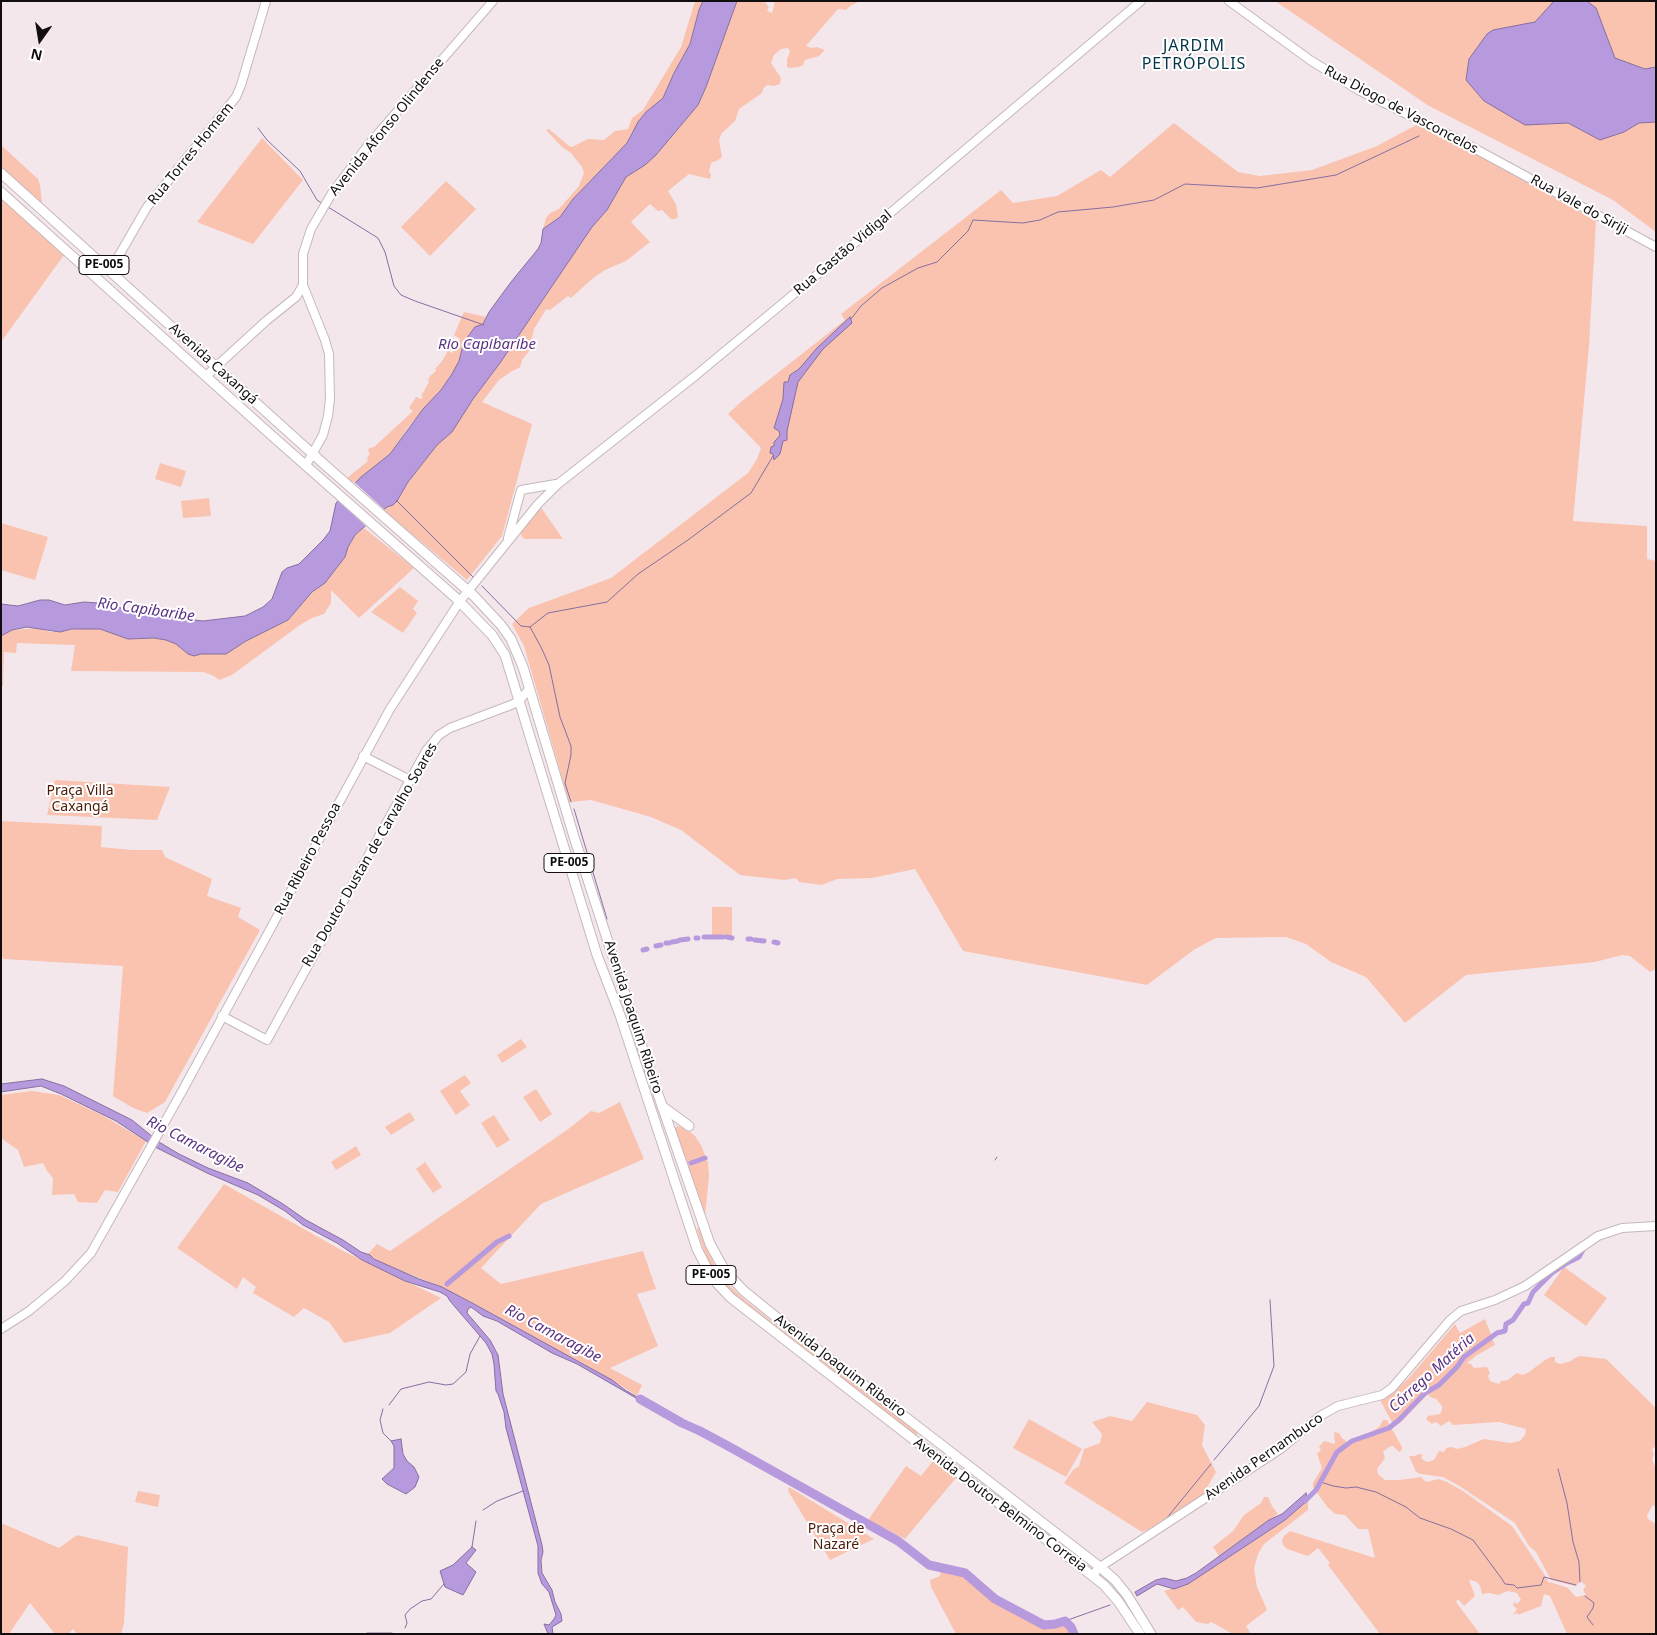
<!DOCTYPE html>
<meta charset="utf-8">
<style>
body{margin:0}
#map{position:relative;width:1657px;height:1635px;overflow:hidden;background:#f4e7ec;font-family:"Noto Sans",sans-serif}
canvas{display:block}
.frame{position:absolute;inset:0;border:2px solid #120e10;pointer-events:none}
.north{position:absolute;left:15px;top:15px;width:50px;height:50px;-webkit-text-stroke:4px #fff;paint-order:stroke;rotate:193deg;font-size:14px;font-weight:700;line-height:20px;text-align:center;color:#120e10}
.north::after{content:'';display:block;margin:auto;width:18px;height:22px;background:#120e10;clip-path:polygon(50% 0,100% 100%,50% 72%,0 100%)}
</style>
<div id="map">
<canvas width="1657" height="1635"></canvas>
<div class="frame"></div>
<div class="north">N</div>
</div>
<script>
const c = document.querySelector('canvas').getContext('2d');
c.lineJoin = 'round';
function fillPath(path, color) { c.fillStyle = color; c.fill(path, 'evenodd'); }
const shape = rows => new Path2D(rows.map(r => 'M' + r).join(''));
function strokePath(path, color, width, dash) { c.strokeStyle = color; c.lineWidth = width; c.lineCap = dash ? 'butt' : 'round'; c.setLineDash(dash || []); c.stroke(path); }
function drawText(font, color, halo, rows, align = 'center') {
  c.font = font + ' "Noto Sans",sans-serif'; c.lineWidth = 4; c.setLineDash([]); c.textBaseline = 'middle'; c.strokeStyle = halo; c.fillStyle = color; for (const [text, x, y, turn = 0] of rows) {
    c.save(); c.translate(x, y); c.rotate((+turn || 0) * Math.PI / 180); c.textAlign = isNaN(turn) ? turn : align; if (halo) c.strokeText(text, 0, 0); c.fillText(text, 0, 0); c.restore();
  }
}
const green = shape([
 [695,1,703,1,699,10,690,44,674,73,663,98,646,112,632,132,627,143,573,199,560,217,543,229,546,218,550,213,559,209,579,186,584,173,582,167,571,153,562,147,546,130,549,129,569,146,572,147,588,139,604,140,615,131,628,129,632,118,643,110,681,47],
 [737,1,764,1,769,7,767,11,772,13,775,1,860,1,850,6,846,10,838,9,806,46,812,48,817,47,825,50,819,56,805,60,803,65,799,67,790,68,787,67,787,59,790,52,788,48,781,49,774,55,771,63,781,78,780,84,774,86,767,85,763,89,762,93,739,109,735,121,722,133,719,140,722,157,718,160,711,163,709,172,711,174,710,179,689,174,668,191,676,204,678,217,675,219,671,219,662,210,658,211,650,204,631,222,650,242,626,261,605,270,592,279,571,298,568,296,550,310,547,309,545,311,534,329,529,351,522,360,521,365,519,368,512,371,499,380,482,402,532,424,502,536,467,580,383,510,397,501,408,482,437,445,452,432,473,399,500,363,592,227,607,210,626,177,656,155,698,105,706,87],
 [1275,1,1656,1,1656,232,1613,200,1429,106],
 [1174,123,1238,172,1260,176,1312,170,1377,146,1420,123,1596,221,1589,346,1573,521,1647,526,1647,559,1656,561,1656,969,1650,972,1630,956,1622,955,1595,962,1466,975,1405,1023,1366,977,1331,962,1306,944,1286,937,1216,938,1195,949,1147,985,963,951,915,869,872,878,837,879,822,885,799,882,796,878,784,880,740,875,681,830,651,817,591,800,569,802,524,646,512,624,529,608,611,578,748,473,757,459,761,448,728,414,742,401,845,320,841,314,1001,190,1013,203,1057,196,1101,170,1110,177],
 [262,138,303,180,253,244,197,222],
 [1,145,38,179,40,185,42,203,1,167],
 [446,181,476,209,430,256,401,227],
 [1,196,64,255,1,342],
 [464,312,486,317,483,324,475,327,463,345,459,361,452,374,441,390,409,426,390,454,353,485,347,478,368,461,367,458,370,453,368,451,369,448,374,447,413,411,409,408,416,397,421,399,423,397,421,396,429,382,428,380,430,376,436,371,435,369,442,361,448,351,452,353,460,339,454,335],
 [160,463,186,471,181,487,155,479],
 [209,498,211,516,183,518,181,501],
 [540,506,563,539,525,539,522,537,520,531],
 [1,523,48,537,35,580,1,570],
 [364,528,414,568,359,618,331,590,331,603,324,614,312,618,300,625,232,675,219,680,214,676,203,672,71,671,75,645,17,643,16,653,4,652,3,686,1,686,1,636,12,630,38,628,50,632,60,632,82,628,100,629,128,639,154,638,166,640,176,644,188,654,194,656,201,654,226,654,246,641,288,620,312,592,325,583,345,557,348,547,355,535],
 [400,587,418,601,413,609,417,613,403,633,371,612],
 [55,780,170,787,157,820,47,815],
 [1,821,102,826,101,847,132,850,162,850,165,857,212,879,207,896,241,908,238,917,260,930,165,1102,147,1113,133,1108,113,1096,123,966,4,959,1,957],
 [712,907,732,907,732,936,712,936],
 [521,1039,527,1047,502,1063,497,1055],
 [465,1075,471,1083,460,1091,470,1105,456,1115,440,1091],
 [536,1089,552,1114,540,1122,523,1097],
 [32,1091,59,1095,102,1115,146,1141,118,1192,105,1190,97,1203,78,1202,74,1194,52,1195,53,1178,47,1171,43,1163,24,1167,18,1150,1,1138,1,1095],
 [620,1102,644,1159,541,1204,481,1268,501,1284,643,1251,656,1289,637,1294,658,1346,610,1368,642,1385,637,1396,612,1380,474,1304,442,1287,384,1264,368,1254,377,1244,390,1251,567,1130,591,1111,599,1113],
 [410,1112,415,1120,391,1135,385,1127],
 [494,1115,510,1140,497,1148,481,1123],
 [678,1126,688,1130,695,1136,701,1145,708,1163,709,1175,705,1217,704,1217,694,1184,674,1128],
 [356,1146,361,1155,336,1170,331,1162],
 [425,1162,442,1187,433,1193,416,1169],
 [224,1184,343,1251,441,1298,390,1333,344,1343,329,1322,304,1308,294,1317,253,1293,256,1287,243,1277,237,1289,177,1248],
 [697,1228,700,1228,705,1245,714,1264,728,1284,745,1300,779,1327,917,1431,917,1437,765,1321,734,1296,723,1284,706,1257,697,1230],
 [1564,1267,1607,1298,1586,1326,1544,1295],
 [1485,1319,1495,1345,1477,1355,1467,1363,1471,1364,1474,1368,1487,1367,1490,1373,1488,1376,1490,1381,1499,1384,1501,1381,1508,1380,1517,1373,1523,1375,1529,1372,1545,1360,1551,1357,1555,1357,1555,1362,1560,1364,1571,1361,1575,1358,1580,1356,1606,1359,1656,1408,1656,1446,1652,1449,1654,1454,1652,1459,1656,1469,1656,1507,1653,1505,1647,1515,1648,1519,1656,1524,1656,1634,1567,1634,1550,1596,1544,1594,1541,1606,1518,1615,1517,1613,1513,1615,1517,1609,1513,1605,1514,1602,1517,1604,1521,1600,1517,1593,1508,1591,1498,1595,1490,1593,1482,1594,1480,1586,1477,1582,1471,1580,1469,1580,1475,1596,1464,1606,1458,1599,1456,1602,1480,1634,1380,1634,1328,1565,1330,1563,1318,1548,1308,1556,1287,1549,1283,1545,1282,1540,1284,1536,1290,1531,1375,1558,1368,1529,1358,1529,1345,1515,1335,1514,1330,1509,1328,1508,1313,1487,1313,1483,1322,1468,1317,1454,1321,1450,1319,1447,1324,1441,1335,1444,1334,1432,1339,1433,1342,1438,1348,1443,1376,1429,1380,1426,1383,1420,1387,1420,1402,1447,1401,1451,1399,1452,1393,1446,1389,1447,1383,1452,1385,1458,1377,1469,1378,1474,1385,1480,1400,1480,1421,1477,1426,1482,1439,1479,1447,1482,1463,1491,1512,1526,1546,1577,1548,1582,1553,1583,1568,1588,1576,1597,1586,1595,1583,1590,1586,1586,1581,1581,1575,1586,1551,1580,1536,1552,1529,1546,1515,1523,1461,1487,1443,1477,1421,1474,1416,1472,1409,1456,1414,1456,1420,1454,1423,1455,1421,1457,1423,1460,1427,1462,1434,1460,1439,1451,1444,1452,1446,1448,1451,1447,1457,1449,1465,1447,1484,1439,1510,1443,1520,1441,1525,1435,1526,1429,1499,1422,1453,1425,1449,1421,1441,1426,1436,1422,1432,1424,1426,1419,1428,1416,1440,1414,1442,1410,1442,1406,1436,1399,1430,1397,1428,1394,1401,1422,1394,1426,1380,1400,1396,1390,1409,1378,1455,1324,1460,1333],
 [1147,1402,1197,1415,1205,1425,1202,1445,1216,1472,1202,1496,1175,1517,1142,1532,1064,1483,1073,1470,1079,1466,1084,1449,1100,1443,1102,1434,1092,1422,1110,1416,1132,1421],
 [1029,1419,1082,1449,1066,1477,1013,1448],
 [933,1461,956,1478,905,1539,868,1520,906,1466,921,1476],
 [789,1487,874,1539,830,1560,788,1491],
 [138,1491,160,1495,158,1507,135,1502],
 [1264,1497,1268,1497,1272,1506,1278,1514,1219,1556,1213,1547,1233,1531,1244,1515,1261,1503],
 [1308,1500,1308,1510,1264,1544,1258,1554,1254,1569,1257,1587,1267,1610,1246,1626,1251,1634,1233,1634,1211,1622,1208,1624,1196,1622,1183,1607,1178,1610,1164,1591,1188,1584,1285,1520],
 [1,1523,59,1548,77,1535,128,1547,124,1624,121,1634,77,1634,73,1629,68,1634,55,1634,30,1603,9,1634,1,1634],
 [941,1567,965,1573,995,1599,1044,1625,1055,1624,1065,1621,1071,1627,1074,1634,956,1634,931,1587,930,1580,940,1576]
]);
const water = shape([
 [703,1,737,1,706,87,698,105,656,155,645,165,626,177,607,210,592,227,500,363,473,399,452,432,437,445,408,482,397,501,393,505,387,507,355,535,348,547,345,557,325,583,312,592,288,620,246,641,226,654,201,654,194,656,188,654,176,644,166,640,154,638,128,639,100,629,72,629,60,632,27,627,12,630,1,636,1,604,18,606,40,600,49,600,65,605,84,602,98,603,153,615,203,621,245,616,263,607,272,599,282,572,287,568,299,564,323,540,330,531,336,503,361,477,390,454,423,409,441,390,452,374,459,361,463,345,469,335,475,327,483,324,489,312,511,282,538,249,541,243,543,229,560,217,573,199,627,143,638,122,646,112,663,98,674,73,690,44,699,10,703,1],
 [1554,1,1587,1,1596,8,1615,58,1645,69,1656,67,1656,122,1639,123,1624,132,1600,140,1568,123,1525,125,1484,101,1466,80,1469,59,1487,34,1493,30,1535,22,1554,1],
 [850,317,852,323,823,349,798,382,787,431,787,440,783,441,780,454,774,460,773,454,770,453,771,447,774,446,774,442,777,439,780,435,779,431,774,428,783,399,784,382,788,382,790,375,799,369,817,348,850,317],
 [42,1079,64,1086,132,1120,159,1142,179,1154,208,1168,248,1183,283,1204,306,1220,343,1240,361,1252,370,1255,374,1259,419,1279,442,1287,474,1304,612,1380,625,1390,649,1404,648,1405,636,1398,577,1364,552,1353,497,1321,483,1316,471,1307,468,1309,467,1313,490,1340,498,1355,503,1394,542,1545,543,1552,541,1560,542,1573,552,1590,555,1602,561,1614,562,1621,552,1627,553,1634,548,1634,544,1624,549,1625,554,1619,556,1615,549,1592,542,1584,538,1573,538,1546,506,1428,504,1412,498,1394,496,1391,494,1364,492,1354,486,1343,450,1301,447,1296,440,1292,405,1281,362,1260,337,1243,303,1225,285,1211,258,1195,207,1173,157,1148,116,1121,61,1094,41,1086,1,1092,1,1084,42,1079],
 [401,1439,403,1454,407,1461,414,1467,419,1477,415,1487,406,1494,387,1484,382,1479,394,1468,394,1446,391,1441,401,1439],
 [1306,1493,1308,1500,1285,1520,1188,1584,1174,1589,1157,1584,1137,1596,1135,1592,1156,1580,1164,1578,1176,1581,1187,1578,1196,1573,1269,1520,1282,1514,1306,1493],
 [472,1547,476,1550,466,1563,476,1572,463,1595,445,1587,440,1571,453,1565,472,1547]
]);
const pier = shape([
 [353,481,386,511,368,528,336,499]
]);
const stream = shape([
 [258,128,267,140,300,171,317,200,323,204],
 [328,207,378,238,385,252,394,286,401,295,415,301,484,325],
 [851,319,861,306,882,288,918,268,937,262,968,231,973,220,1023,223,1040,220,1058,212,1113,207,1154,200,1185,184,1257,188,1336,175,1419,136],
 [396,500,473,577],
 [482,586,521,626,530,627,548,613,607,602,638,574,688,540,751,493,773,456],
 [530,627,541,647,549,665,560,717,571,746,571,755,565,783,571,802],
 [574,809,607,919],
 [995,1160,997,1157],
 [389,1405,401,1389,429,1382,446,1385,453,1384,466,1372,470,1354,480,1336],
 [383,1409,380,1420,383,1433,391,1441],
 [1214,1460,1259,1406,1274,1366,1270,1300],
 [1558,1469,1567,1503,1573,1542,1579,1562,1580,1582],
 [1321,1482,1333,1486,1346,1488,1356,1487,1376,1492,1406,1507,1420,1518,1451,1529,1473,1540,1502,1579,1505,1584,1514,1585,1517,1588,1541,1585,1544,1577,1576,1585],
 [483,1510,497,1501,523,1491],
 [1166,1519,1211,1464],
 [472,1547,476,1521],
 [1585,1596,1594,1603,1593,1608,1587,1617,1593,1625],
 [1065,1621,1110,1605],
 [405,1628,407,1623,405,1615,410,1609,422,1601,431,1599,444,1584],
 [367,1633,392,1633]
]);
const canal = shape([
 [704,937,723,937],
 [727,937,732,938],
 [696,938,698,938],
 [748,939,751,939],
 [680,940,688,939],
 [755,940,764,941],
 [672,942,678,941],
 [774,942,778,943],
 [666,943,669,943],
 [656,946,661,945],
 [643,950,647,949],
 [691,1163,705,1158],
 [447,1284,497,1242,509,1236],
 [1305,1501,1316,1490,1337,1452,1352,1441,1389,1428,1399,1420,1425,1393,1439,1385,1457,1367,1464,1357,1497,1333,1505,1331,1506,1324,1513,1320,1524,1304,1528,1303,1533,1292,1552,1273,1567,1263,1579,1257,1584,1248]
]);
const river = shape([
 [640,1399,682,1423,700,1431,728,1446,898,1541,929,1565,965,1573,995,1599,1044,1625,1055,1624,1065,1621,1071,1627,1074,1634]
]);
const secondary = shape([
 [1229,1,1310,60,1360,91,1461,141,1656,247],
 [110,271,147,207,236,97,241,85,266,1],
 [206,376,266,321,296,297,303,285],
 [306,465,323,435,328,416,330,399,329,354,325,340,303,285,303,254,311,229,332,193,369,144,493,1],
 [508,538,521,490,556,484],
 [363,756,410,780],
 [222,1016,267,1040,426,751,439,735,450,728,511,705,519,701,529,689],
 [1,1329,29,1311,65,1281,91,1253,180,1095,390,709,460,601,538,504,558,484,695,376,824,269,1141,1],
 [1094,1577,1096,1571,1100,1567,1282,1448,1320,1416,1338,1406,1382,1395,1392,1388,1450,1320,1461,1311,1495,1300,1525,1286,1598,1236,1622,1228,1656,1226]
]);
const primary = shape([
 [1,173,325,465,474,596,501,625,511,639,523,667,575,840,650,1071,710,1244,725,1271,744,1291,781,1321,1100,1567,1115,1580,1127,1595,1151,1634],
 [1,192,270,434,456,598,492,635,505,655,597,955,620,1015,697,1249,712,1278,731,1298,918,1443,1020,1519,1104,1585,1118,1601,1140,1634],
 [663,1107,689,1126]
]);
const shields = [
 [104,265,50],
 [569,863,50],
 [711,1275,50]
];
const shieldNames = [
 ["PE-005",104,265],
 ["PE-005",569,863],
 ["PE-005",711,1275]
];
const streetNames = [
 ["Rua Diogo de Vasconcelos",1401,110,28],
 ["Avenida Afonso Olindense",387,127,-51],
 ["Rua Torres Homem",191,154,-51],
 ["Rua Vale do Siriji",1579,205,29],
 ["Rua Gastão Vidigal",843,253,-40],
 ["Avenida Caxangá",213,364,42],
 ["Rua Doutor Dustan de Carvalho Soares",370,855,-60],
 ["Rua Ribeiro Pessoa",308,859,-62],
 ["Avenida Joaquim Ribeiro",633,1017,72],
 ["Avenida Joaquim Ribeiro",840,1366,37],
 ["Avenida Pernambuco",1264,1457,-35],
 ["Avenida Doutor Belmino Correia",1000,1505,37]
];
const parkNames = [
 ["Praça Villa",80,791],
 ["Caxangá",80,807],
 ["Praça de",836,1529],
 ["Nazaré",836,1545]
];
const waterNames = [
 ["Rio Capibaribe",487,345],
 ["Rio Capibaribe",146,610,8],
 ["Rio Camaragibe",195,1145,27],
 ["Rio Camaragibe",553,1334,28],
 ["Córrego Matéria",1432,1373,-42]
];
const quarterNames = [
 ["JARDIM",1194,46],
 ["PETRÓPOLIS",1194,64]
];
fillPath(green, '#f9c3af');
fillPath(water, '#b799dd');
strokePath(water, '#866fa0', 1);
fillPath(pier, '#f4e7ec');
strokePath(stream, '#866fa0', 1);
strokePath(canal, '#b799dd', 5);
strokePath(river, '#b799dd', 9);
strokePath(secondary, '#c5b8bd', 10);
strokePath(primary, '#c5b8bd', 11);
strokePath(secondary, '#fff', 8);
strokePath(primary, '#fff', 9);
for (const [x, y, w] of shields) { const box = new Path2D(); box.roundRect(x - w / 2, y - 9.5, w, 19, 4); c.fillStyle = '#fff'; c.fill(box); strokePath(box, '#120e10', 1); }
drawText('bold 12px', '#120e10', null, shieldNames);
drawText('14px', '#120e10', '#fff', streetNames);
drawText('14px', '#4a1a06', '#fff', parkNames);
drawText('italic 15px', '#5a3282', '#fff', waterNames);
c.letterSpacing = '1px';
drawText('16px', '#023347', '#fff', quarterNames);
c.letterSpacing = '0px';
</script>
